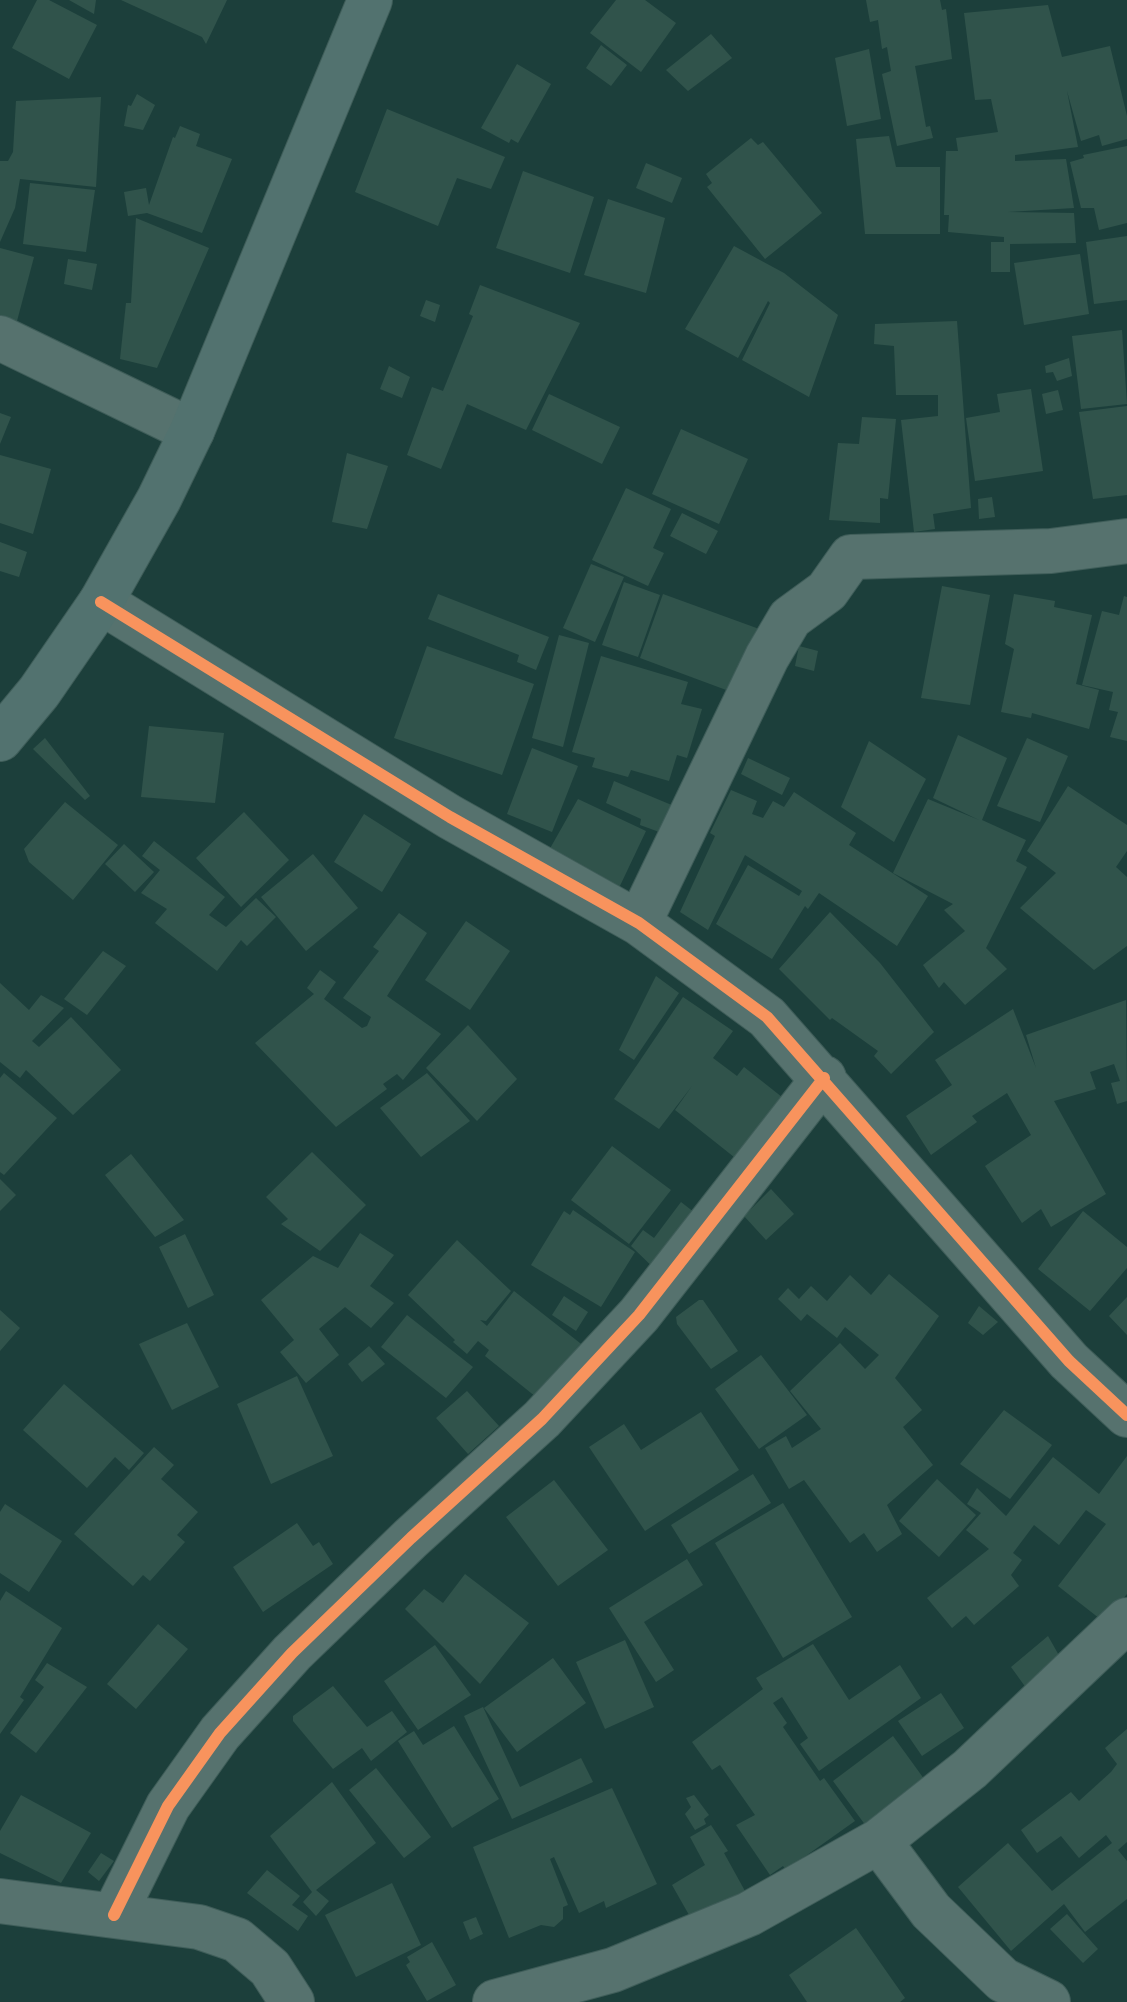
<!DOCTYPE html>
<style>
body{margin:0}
canvas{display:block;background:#1c3f3b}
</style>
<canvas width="1127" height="2002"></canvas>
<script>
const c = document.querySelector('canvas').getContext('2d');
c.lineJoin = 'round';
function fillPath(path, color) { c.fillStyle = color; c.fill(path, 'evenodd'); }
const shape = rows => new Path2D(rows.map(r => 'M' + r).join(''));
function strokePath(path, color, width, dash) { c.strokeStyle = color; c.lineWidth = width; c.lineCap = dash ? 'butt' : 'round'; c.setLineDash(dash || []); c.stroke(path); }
const building = shape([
 [37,0,49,0,97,25,69,79,12,48],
 [69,0,96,0,94,14],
 [121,0,227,0,206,44,202,37],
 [616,0,645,0,676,23,641,72,590,33],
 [866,0,940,0,942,10,946,9,952,59,915,66,926,127,930,126,933,138,897,146,882,74,891,71,887,47,882,49,878,20,870,22],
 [1048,5,1062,57,1110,46,1127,116,1127,139,1102,146,1099,135,1081,141,1067,91,1078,147,1015,155,1015,161,1066,159,1074,208,1008,212,1074,213,1076,243,1010,244,1010,272,991,272,991,242,1004,242,1004,237,948,232,949,215,944,215,946,151,958,151,956,138,998,132,991,99,975,100,964,13],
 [711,34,732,58,688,91,666,70],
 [601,45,627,65,611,86,586,68],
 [869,49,881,119,847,126,835,58],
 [517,64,551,84,518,143,511,139,509,143,481,128],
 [137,94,155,105,143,130,124,126,128,105,131,106],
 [101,97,96,187,20,179,15,208,0,242,0,161,8,161,13,152,16,101],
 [387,109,505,157,491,189,457,178,438,226,355,192],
 [180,126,200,134,196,146,232,159,202,233,147,213,128,216,124,192,146,188,149,205,173,137,175,138],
 [889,136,896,167,940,167,940,234,865,234,856,139],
 [751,138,758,145,763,142,822,213,765,259,707,187,712,183,706,174],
 [1127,146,1127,223,1099,230,1094,208,1081,208,1070,162,1084,158,1083,155],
 [646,163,682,178,672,203,636,188],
 [523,171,594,197,570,273,496,248],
 [30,183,95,190,86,252,23,244],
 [608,199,665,218,646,293,584,275],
 [136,218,209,248,157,368,120,359,126,303,131,303],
 [1127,236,1127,300,1094,304,1086,242],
 [734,246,784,273,838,315,809,397,742,360,770,303,768,301,738,358,685,329],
 [0,248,34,257,17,321,0,316],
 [1080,254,1089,314,1024,325,1014,263],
 [68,259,97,264,92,290,64,284],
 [480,285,580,323,526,430,467,404,441,469,407,455,432,387,443,391,473,316,469,314],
 [426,300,440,305,435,322,420,316],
 [957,321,971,508,933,514,935,529,914,532,901,420,938,416,938,395,896,395,894,346,874,344,875,324],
 [1122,330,1127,404,1081,409,1072,336],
 [1069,358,1072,376,1057,381,1053,372,1046,373,1045,366],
 [389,366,410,377,402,398,380,389],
 [1031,389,1043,471,975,481,966,418,1000,412,997,394],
 [1058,390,1063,410,1046,414,1042,394],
 [549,394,620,427,602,464,532,430],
 [1127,406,1127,495,1093,499,1079,412],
 [0,413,11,417,0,444],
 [862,417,896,419,888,499,880,498,880,523,829,520,838,443,859,444],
 [681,429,748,459,719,524,652,494],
 [347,453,388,466,367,529,332,522],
 [0,455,51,469,33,534,0,523],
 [626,488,671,509,653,548,664,553,648,586,592,560],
 [992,497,995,517,979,519,978,499],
 [682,513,718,531,706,554,670,536],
 [0,542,27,552,19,577,0,571],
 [591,564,624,577,595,642,563,628],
 [624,582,660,595,638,657,602,645],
 [942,586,990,595,970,705,921,698],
 [438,594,549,637,536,670,517,662,519,655,428,619],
 [663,594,762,630,737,694,640,658],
 [1014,594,1055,601,1054,607,1092,615,1076,684,1099,690,1089,729,1032,713,1031,718,1001,712,1014,649,1005,644],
 [1124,596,1127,597,1127,741,1110,737,1118,712,1109,710,1113,692,1082,685,1102,611,1119,615],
 [559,635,589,643,563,747,532,738],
 [427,646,534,684,502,775,394,738],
 [799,646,818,651,814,671,795,666],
 [601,656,688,682,681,704,702,709,687,758,677,755,669,781,631,770,628,777,592,767,595,758,572,752],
 [149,726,224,733,215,803,141,797],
 [958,735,1007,758,982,820,1026,840,1016,861,1027,867,986,948,1007,969,965,1005,944,982,939,988,923,965,965,931,944,910,953,904,893,873,928,799,979,820,933,798],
 [45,738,90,796,85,800,33,749],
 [1027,738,1068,756,1040,822,997,806],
 [869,741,926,779,894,842,841,807],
 [532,748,578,766,552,832,507,814],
 [748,758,790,778,782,795,741,774],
 [614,781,674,806,662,833,640,825,641,819,606,803],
 [1068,786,1127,825,1127,851,1116,867,1127,877,1127,946,1094,970,1020,908,1056,873,1027,851],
 [731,790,757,801,752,814,763,818,773,801,784,807,794,792,856,833,849,845,928,896,897,946,819,893,808,909,805,906,772,959,716,924,748,865,799,896,802,891,745,855,708,930,680,912,715,836,710,833],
 [578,799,646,831,618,890,548,852],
 [65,802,118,845,73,900,29,862,24,849],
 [244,812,289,860,241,907,196,858],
 [364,814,411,844,382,892,334,862],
 [154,841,225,897,209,915,226,927,256,898,276,917,247,946,241,940,217,971,155,923,167,909,141,893,160,870,142,856],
 [124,844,154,872,135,892,105,864],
 [313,854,358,908,306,951,261,897],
 [830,912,880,963,934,1032,891,1074,874,1056,878,1051,832,1018,830,1020,779,969],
 [399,913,427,933,387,996,441,1034,403,1080,397,1074,383,1084,387,1089,336,1127,255,1043,314,994,307,988,320,970,336,982,324,999,362,1028,367,1026,371,1017,343,998,379,951,373,947],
 [466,921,510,951,470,1010,425,980],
 [103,951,126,966,87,1015,64,999],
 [656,976,679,993,634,1060,619,1050],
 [0,983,29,1010,41,995,64,1008,32,1041,39,1047,71,1017,121,1070,73,1115,26,1070,20,1078,0,1062],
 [683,997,733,1031,713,1058,737,1076,744,1067,787,1101,739,1161,675,1110,692,1086,659,1129,614,1099],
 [1126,1000,1127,1101,1117,1104,1111,1083,1120,1081,1114,1064,1090,1072,1096,1089,1054,1101,1106,1194,1051,1227,1041,1209,1022,1223,985,1166,1031,1135,1007,1093,972,1116,977,1122,931,1155,906,1116,952,1085,935,1060,1013,1009,1036,1068,1026,1035],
 [468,1025,517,1079,477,1121,426,1068],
 [4,1073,57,1118,4,1175,0,1172,0,1078],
 [427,1073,470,1121,421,1157,380,1108],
 [612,1146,671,1190,629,1244,571,1200],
 [312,1152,366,1205,320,1251,281,1224,288,1219,266,1197],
 [131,1154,184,1220,155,1237,105,1175],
 [0,1179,16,1195,0,1211],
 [771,1189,794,1214,766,1240,744,1216],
 [681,1202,704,1220,661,1275,631,1246,643,1230,654,1238],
 [573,1210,635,1252,601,1307,531,1265,564,1211,570,1215],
 [1083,1211,1127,1247,1127,1268,1090,1311,1038,1269],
 [360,1233,394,1255,370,1286,394,1303,371,1328,345,1307,319,1329,339,1355,306,1383,280,1352,294,1340,261,1300,313,1256,338,1268],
 [185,1234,214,1295,188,1308,159,1247],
 [457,1240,511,1291,486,1321,480,1320,487,1326,514,1291,585,1347,541,1401,485,1356,489,1350,478,1341,467,1354,453,1342,455,1340,408,1295],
 [889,1274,939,1316,895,1378,922,1410,903,1427,933,1465,887,1505,902,1534,877,1552,864,1533,850,1543,804,1480,789,1489,765,1448,786,1436,792,1448,821,1429,790,1391,840,1343,865,1369,879,1355,845,1327,837,1338,807,1314,801,1321,778,1299,788,1288,799,1299,811,1286,827,1301,850,1275,871,1295],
 [564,1296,588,1312,576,1331,552,1315],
 [1127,1297,1127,1335,1109,1316],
 [699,1300,703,1300,738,1351,711,1369,677,1324,676,1317],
 [979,1306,998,1322,983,1335,968,1323],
 [0,1310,20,1328,0,1351],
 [407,1315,473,1367,446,1398,381,1347],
 [187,1323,219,1387,172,1410,139,1344],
 [369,1346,385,1364,362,1382,348,1364],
 [761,1355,807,1415,759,1449,715,1389],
 [297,1376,333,1456,271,1484,237,1404],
 [64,1384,144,1453,129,1470,115,1457,87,1488,23,1430],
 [467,1391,499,1426,468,1454,436,1418],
 [1004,1410,1052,1445,1010,1499,960,1464],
 [701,1412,739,1470,645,1531,589,1447,624,1424,641,1450],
 [154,1447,174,1465,161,1479,198,1512,177,1535,185,1542,150,1581,143,1575,133,1586,74,1534],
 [1127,1456,1127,1594,1104,1622,1058,1586,1106,1524,1086,1510,1059,1545,1034,1525,1013,1553,1022,1560,1011,1575,1019,1586,974,1625,966,1616,952,1628,927,1598,989,1549,966,1530,981,1513,967,1504,977,1488,1006,1516,1053,1457,1099,1494],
 [753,1474,771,1503,689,1554,671,1525],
 [937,1479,976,1515,939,1557,899,1521],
 [554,1480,608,1550,558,1586,506,1517],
 [783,1503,852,1617,783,1658,715,1543],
 [5,1504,62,1541,29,1592,0,1573,0,1512],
 [297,1523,313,1546,319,1542,333,1564,263,1612,233,1567],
 [687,1559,703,1585,644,1622,674,1670,656,1682,609,1608],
 [465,1574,529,1623,480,1684,405,1609,424,1589,443,1603],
 [6,1591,62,1628,20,1697,24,1700,0,1734,0,1601],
 [158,1624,188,1649,136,1709,107,1684],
 [1048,1636,1065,1666,1029,1692,1011,1667],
 [625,1640,654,1707,605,1729,576,1662],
 [813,1644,849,1700,900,1665,921,1698,819,1771,800,1744,808,1738,782,1697,773,1703,787,1723,783,1727,820,1781,824,1778,855,1821,786,1870,783,1866,770,1875,736,1825,755,1815,720,1765,712,1770,692,1742,763,1689,756,1678],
 [435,1645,471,1695,418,1730,384,1681],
 [553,1658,586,1703,517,1752,484,1708],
 [47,1663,87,1687,36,1753,10,1733,44,1687,35,1680],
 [333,1686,367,1727,392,1711,407,1732,371,1761,362,1748,333,1769,293,1721,293,1716],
 [941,1693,964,1728,922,1756,898,1721],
 [483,1707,520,1787,581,1758,593,1782,512,1819,464,1716],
 [454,1726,499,1799,452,1828,398,1741,414,1731,423,1745],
 [1127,1729,1127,1842,1118,1850,1127,1861,1127,1899,1085,1932,1064,1904,1011,1951,958,1887,1008,1843,1052,1891,1112,1843,1106,1835,1079,1858,1061,1836,1037,1853,1021,1830,1071,1792,1079,1801,1111,1772,1117,1764,1105,1748],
 [893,1736,927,1783,866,1826,833,1781],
 [376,1768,431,1837,404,1858,349,1790],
 [332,1782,376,1843,316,1890,329,1901,316,1916,303,1902,312,1892,270,1836],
 [612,1788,657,1884,606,1908,604,1901,579,1913,554,1857,550,1859,568,1905,563,1907,563,1919,554,1927,541,1925,509,1938,473,1847],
 [21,1795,91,1833,61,1883,0,1853,0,1831],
 [694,1795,709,1815,704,1819,706,1824,695,1830,685,1814,691,1807,686,1798],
 [711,1825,728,1851,724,1853,745,1891,693,1922,672,1885,705,1865,690,1837],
 [101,1853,114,1861,99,1881,88,1872],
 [267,1870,300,1896,292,1905,308,1916,298,1931,247,1893],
 [392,1883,421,1945,356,1977,325,1915],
 [1067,1914,1098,1949,1083,1963,1050,1929],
 [476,1917,483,1934,470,1940,463,1922],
 [856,1928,905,1998,900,2002,807,2002,789,1975],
 [432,1942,456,1985,427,2001,406,1965,410,1962,407,1957]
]);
const minor = shape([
 [0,338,192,431],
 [101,602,450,817,639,923,767,1017,1069,1361,1127,1415],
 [639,923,767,657,790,618,827,591,851,557,1051,551,1127,541],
 [879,1841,931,1911,1003,1980,1048,2002],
 [0,1901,199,1927,237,1940,270,1968,292,2002],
 [114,1915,168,1806,220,1733,292,1653,411,1538,542,1419,639,1315,824,1078],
 [495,2002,613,1970,749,1914,879,1841,970,1769,1127,1620]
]);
const major = shape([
 [0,739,39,692,101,602,159,499,192,431,370,0]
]);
const cycleway = shape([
 [101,602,450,817,639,923,767,1017,1069,1361,1127,1415],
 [114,1915,168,1806,220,1733,292,1653,411,1538,542,1419,639,1315,824,1078]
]);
fillPath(building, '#30534b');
strokePath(minor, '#3f5d59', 46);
strokePath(major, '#3f5d59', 46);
strokePath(minor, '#56726e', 44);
strokePath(major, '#52726f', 44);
strokePath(cycleway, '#f8935d', 12);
</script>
